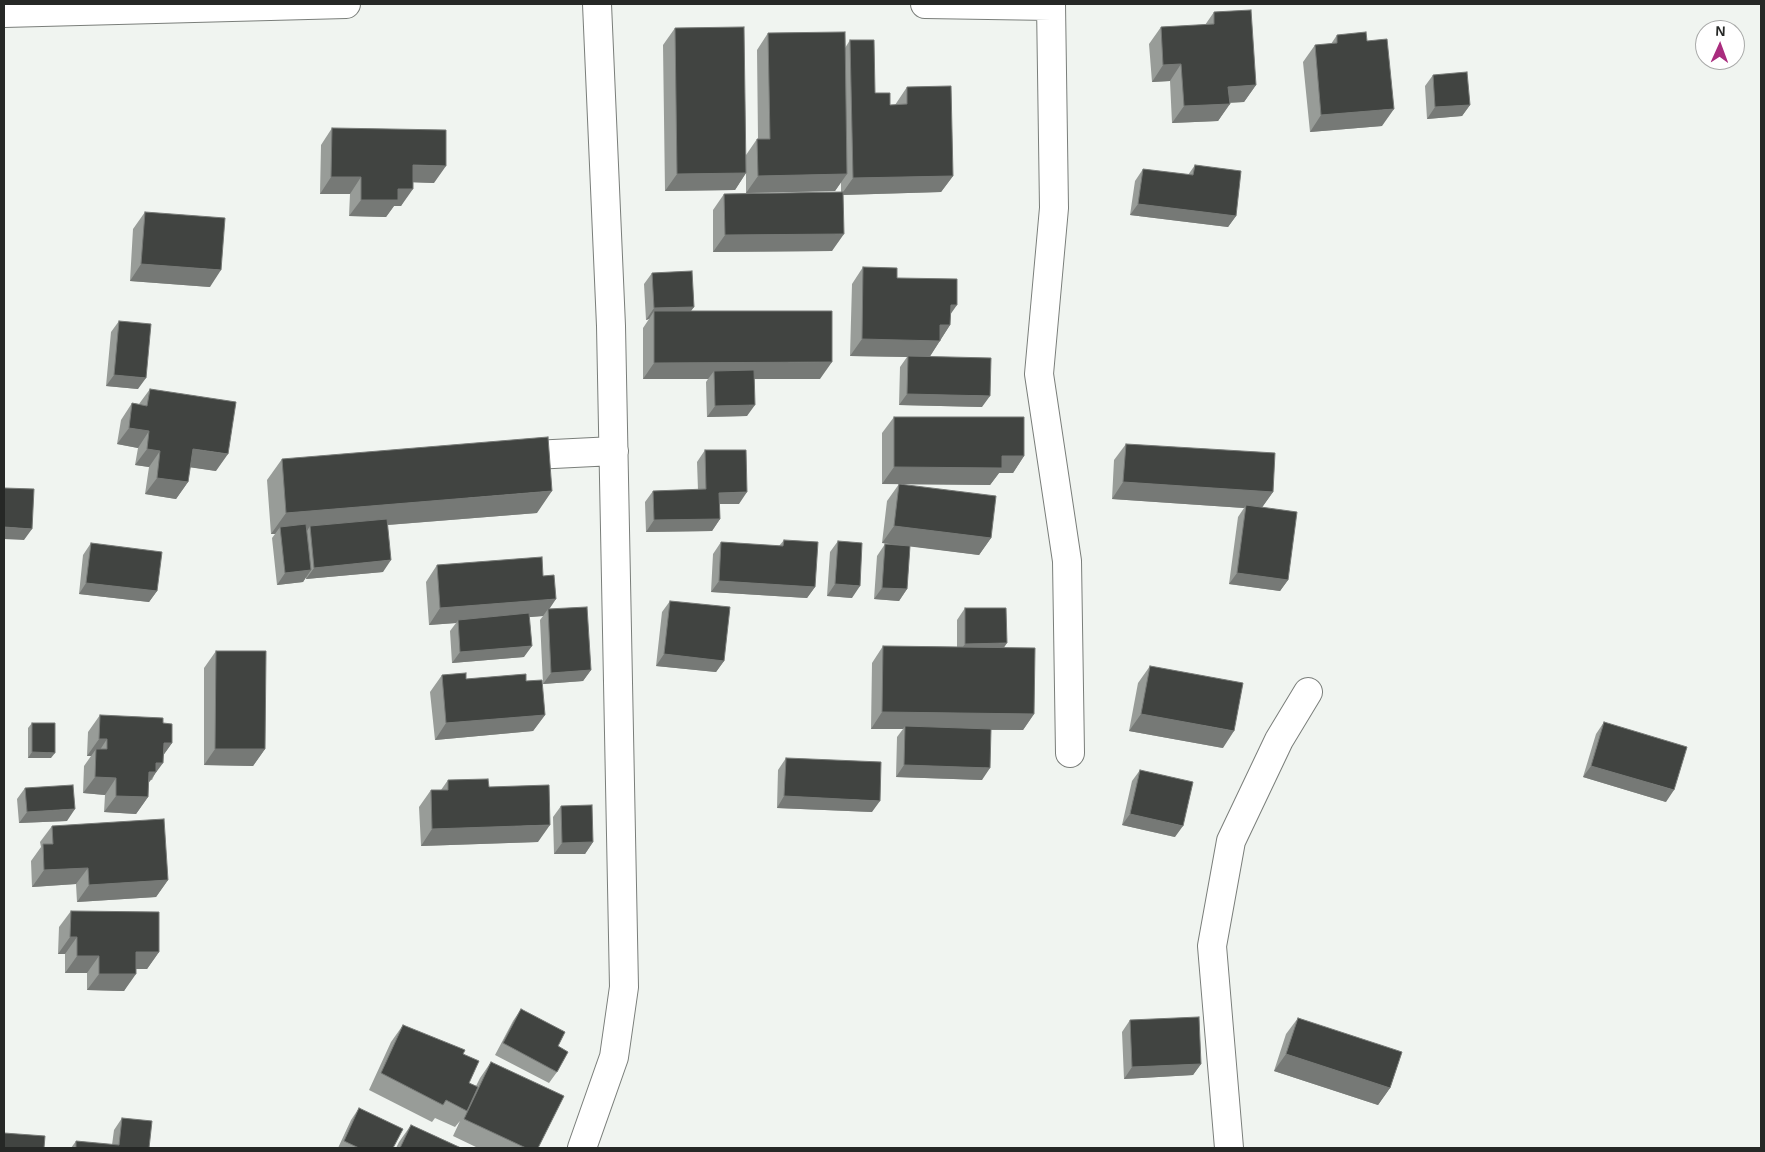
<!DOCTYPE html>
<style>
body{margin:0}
#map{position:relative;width:1765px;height:1152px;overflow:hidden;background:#f0f4f0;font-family:Helvetica,sans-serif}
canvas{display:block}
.frame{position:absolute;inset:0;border:5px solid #262826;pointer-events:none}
.north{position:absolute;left:1695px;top:20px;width:50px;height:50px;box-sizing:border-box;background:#fff;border:1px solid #a8a9a8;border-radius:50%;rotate:2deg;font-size:14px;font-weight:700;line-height:20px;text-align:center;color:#262826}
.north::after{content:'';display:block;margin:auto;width:18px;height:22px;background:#a92c7e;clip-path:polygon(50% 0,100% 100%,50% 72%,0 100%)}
</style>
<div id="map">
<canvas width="1765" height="1152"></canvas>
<div class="frame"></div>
<div class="north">N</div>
</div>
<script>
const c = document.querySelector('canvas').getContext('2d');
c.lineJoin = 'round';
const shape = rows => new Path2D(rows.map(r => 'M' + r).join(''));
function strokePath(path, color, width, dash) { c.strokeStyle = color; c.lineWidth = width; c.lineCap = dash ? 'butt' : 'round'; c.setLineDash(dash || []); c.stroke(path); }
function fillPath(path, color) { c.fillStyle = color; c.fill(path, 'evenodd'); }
const minor = shape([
 [925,4,1051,6],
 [1051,4,1054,208,1039,374,1067,561,1070,753],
 [4,13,346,4],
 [513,456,614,451],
 [582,1148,614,1057,624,987,611,326,597,4],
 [1229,1148,1212,946,1231,841,1279,740,1308,692]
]);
const wall = shape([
 [1214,12,1256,85,1244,102,1230,103,1218,121,1172,123,1170,81,1152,82,1149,44,1161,27,1205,25],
 [675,28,746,155,757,139,758,139,757,50,768,33,845,48,850,40,875,93,890,105,895,105,907,87,953,176,941,192,843,195,832,251,713,252,713,210,724,194,841,192,841,182,835,191,746,193,746,173,735,190,665,191,663,45],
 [1337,35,1367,41,1382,126,1310,132,1303,62,1315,45,1331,44],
 [1433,75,1470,105,1462,116,1427,119,1425,86],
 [332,128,434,183,413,182,401,206,394,206,386,217,349,216,350,194,320,194,321,145],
 [1195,165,1236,216,1228,227,1130,215,1135,181,1143,169,1188,175],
 [145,212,210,287,130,281,133,229],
 [863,267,897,278,950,315,950,325,930,356,982,407,899,405,900,367,907,357,850,356,852,284],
 [652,273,694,307,690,311,820,379,754,379,747,416,707,417,706,382,708,379,643,379,643,328,649,319,646,320,644,284],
 [119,321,138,389,106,386,111,332],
 [150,389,216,471,190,467,188,482,176,499,145,494,149,467,135,465,138,448,117,444,121,420,132,403,139,404],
 [894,417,1024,456,1013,473,999,473,990,485,901,484,991,538,979,555,910,546,907,589,899,601,874,599,877,556,885,544,905,545,882,543,887,501,899,484,882,484,882,433],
 [1126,444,1273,492,1262,507,1288,580,1280,591,1229,584,1238,517,1244,508,1112,499,1114,460],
 [705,450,739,504,720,504,720,519,712,531,646,532,645,502,653,491,698,490,697,462],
 [282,459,537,513,388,525,383,572,306,579,306,577,303,582,277,585,272,538,275,534,271,534,267,480],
 [784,540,815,587,807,598,711,592,713,554,721,542,779,546],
 [838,541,852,598,827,596,830,552],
 [91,543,157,591,149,602,79,594,83,555],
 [437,565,543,576,549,609,591,670,583,681,543,684,540,620,543,616,529,617,524,657,452,663,450,631,456,623,429,625,426,582],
 [670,601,724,661,716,672,656,666,662,612],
 [965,608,1003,648,1034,714,1023,730,991,730,982,780,896,777,897,737,903,729,871,729,872,663,883,646,957,647,957,620],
 [216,651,265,749,253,766,204,765,204,668],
 [1150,666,1223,748,1129,731,1138,683],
 [442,675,466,679,526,681,545,715,533,731,435,740,430,692],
 [100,715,163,723,172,743,164,754,152,780,151,780,148,783,148,797,136,814,104,812,105,795,83,793,84,766,91,756,87,756,88,732],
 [1604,722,1666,802,1583,777,1596,734],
 [32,723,51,758,28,758,28,728],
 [786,758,872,812,777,808,778,770],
 [1140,770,1175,837,1122,825,1132,781],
 [448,780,538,842,421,846,419,807,431,790,441,790],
 [25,788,67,821,19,823,17,799],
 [561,806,593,842,585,854,554,854,553,817],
 [52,826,168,880,156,897,77,902,76,884,32,887,31,861,41,847,40,842],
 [71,911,159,952,147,969,136,969,124,991,87,990,87,973,65,973,65,954,58,954,59,927],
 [521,1009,558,1046,557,1072,549,1083,495,1055,513,1021],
 [1298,1018,1390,1088,1378,1105,1274,1071,1286,1034],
 [1130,1020,1201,1064,1193,1075,1124,1079,1122,1032],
 [403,1025,463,1054,469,1083,476,1086,480,1078,491,1062,538,1148,478,1148,453,1136,460,1121,455,1127,435,1118,432,1122,369,1090,391,1042],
 [359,1108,393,1148,338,1148,351,1120],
 [122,1118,149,1148,71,1148,76,1141,112,1145,114,1130],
 [411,1125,461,1148,396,1148,399,1142]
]);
const shadedWall = shape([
 [1181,64,1170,81,1152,82,1163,65],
 [1256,85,1244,102,1217,103,1228,87],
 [1230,104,1218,121,1172,123,1184,106],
 [1470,105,1462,116,1427,119,1435,107],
 [1394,109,1382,126,1310,132,1321,115],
 [413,165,446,166,434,183,402,182],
 [746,173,735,190,665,191,677,174],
 [847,174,835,191,746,193,758,176],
 [953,176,941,192,841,195,853,178],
 [331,177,361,177,350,194,320,194],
 [398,189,413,189,401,206,394,206,386,217,349,216,361,200],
 [1138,204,1236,216,1228,227,1130,215],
 [844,234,832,251,713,252,725,235],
 [141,264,221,270,210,287,130,281],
 [951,305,957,305,945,322],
 [694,307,686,318,654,311,649,319,646,320,654,308],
 [940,325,950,325,929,358,908,356,907,357,850,356,862,339],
 [832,362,820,379,714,379,714,371,708,379,643,379,654,363],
 [114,375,146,378,138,389,106,386],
 [907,394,990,396,982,407,899,405],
 [755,405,747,416,707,417,715,406],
 [129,428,149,431,138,448,117,444],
 [147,449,160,451,149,467,135,465],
 [193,449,228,454,216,471,181,466],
 [1002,456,1024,456,1013,473,999,473,990,485,882,484,894,467],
 [157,478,188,482,176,499,145,494],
 [1123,482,1273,492,1261,509,1246,505,1244,508,1112,499],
 [552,491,537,513,311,531,310,526,307,531,280,527,275,534,271,534,286,513],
 [747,492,739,504,711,504,719,493],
 [720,519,712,531,646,532,654,520],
 [894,526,991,538,979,555,882,543],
 [4,527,32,529,24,540,4,539],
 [391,560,383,572,306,579,314,568],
 [311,570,303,582,277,585,285,573],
 [1237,573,1288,580,1280,591,1229,584],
 [719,581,815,587,807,598,711,592],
 [86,583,157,591,149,602,79,594],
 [835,584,860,586,852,598,827,596],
 [882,588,907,589,899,601,874,599],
 [556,599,548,611,548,609,543,616,458,623,458,620,456,623,429,625,440,608],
 [1007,643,999,655,957,655,965,644],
 [532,646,524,657,452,663,460,652],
 [664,654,724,661,716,672,656,666],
 [591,670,583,681,543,684,551,673],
 [882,712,1034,714,1023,730,905,729,905,726,903,729,871,729],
 [1141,714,1234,731,1223,748,1129,731],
 [545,715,533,731,435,740,446,723],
 [99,739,107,739,96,756,96,749,91,756,87,756],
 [164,743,172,743,160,760],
 [215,749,265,749,253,766,204,765],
 [32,752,55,753,51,758,28,758],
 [156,763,163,763,144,789,149,772],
 [904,765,990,768,982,780,896,777],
 [1591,766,1674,790,1666,802,1583,777],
 [95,777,116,778,105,795,83,793],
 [116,796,148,797,136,814,104,812],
 [784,796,880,801,872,812,777,808],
 [75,809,67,821,19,823,27,812],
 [1130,814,1183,826,1175,837,1122,825],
 [550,825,538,842,421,846,432,829],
 [593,842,585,854,554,854,562,843],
 [88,868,76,884,32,887,44,870],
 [168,880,156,897,77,902,89,885],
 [70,937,77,937,65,954,58,954],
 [136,952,159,952,147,969,125,969],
 [77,956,99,956,87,973,65,973],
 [99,974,136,974,124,991,87,990],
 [1286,1054,1390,1088,1378,1105,1274,1071],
 [1201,1064,1193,1075,1124,1079,1132,1067]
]);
const building = shape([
 [1251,10,1256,85,1228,87,1230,104,1184,106,1181,64,1163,65,1161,27,1214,24,1214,12,1251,10],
 [744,27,746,173,677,174,675,28,744,27],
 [845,32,847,174,758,176,757,139,770,139,768,33,845,32],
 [1366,32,1367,41,1387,39,1394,109,1321,115,1315,45,1337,43,1337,35,1366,32],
 [850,40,874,40,875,93,890,93,890,105,907,104,907,87,951,86,953,176,853,178,850,40],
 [1467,72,1470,105,1435,107,1433,75,1467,72],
 [332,128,446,130,446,166,413,165,413,189,398,189,398,200,361,200,361,177,331,177,332,128],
 [1195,165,1241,171,1236,216,1138,204,1143,169,1193,175,1195,165],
 [843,192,844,234,725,235,724,194,843,192],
 [145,212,225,218,221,270,141,264,145,212],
 [863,267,897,268,897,278,957,279,957,305,951,305,950,325,940,325,940,341,862,339,863,267],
 [692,271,694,307,654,308,652,273,692,271],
 [654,311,832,311,832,362,654,363,654,311],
 [119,321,151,324,146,378,114,375,119,321],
 [908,356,991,358,990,396,907,394,908,356],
 [754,370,755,405,715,406,714,371,754,370],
 [150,389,236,402,228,454,193,449,188,482,157,478,160,451,147,449,149,431,129,428,132,403,147,406,150,389],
 [894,417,1024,417,1024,456,1002,456,1002,468,894,467,894,417],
 [548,437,552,491,286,513,282,459,548,437],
 [1126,444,1275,453,1273,492,1123,482,1126,444],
 [705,450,746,450,747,492,719,493,720,519,654,520,653,491,706,489,705,450],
 [899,484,996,496,991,538,894,526,899,484],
 [4,488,34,489,32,529,4,527,4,488],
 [1246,505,1297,512,1288,580,1237,573,1246,505],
 [387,519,391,560,314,568,310,526,387,519],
 [306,524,311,570,285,573,280,527,306,524],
 [784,540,818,542,815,587,719,581,721,542,783,546,784,540],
 [838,541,862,543,860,586,835,584,838,541],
 [91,543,162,552,157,591,86,583,91,543],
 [885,544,910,546,907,589,882,588,885,544],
 [542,557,543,576,554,575,556,599,440,608,437,565,542,557],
 [670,601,730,607,724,661,664,654,670,601],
 [587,607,591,670,551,673,548,609,587,607],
 [965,608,1006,608,1007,643,965,644,965,608],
 [529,613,532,646,460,652,458,620,529,613],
 [883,646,1035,648,1034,714,882,712,883,646],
 [216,651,266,651,265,749,215,749,216,651],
 [1150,666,1243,683,1234,731,1141,714,1150,666],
 [466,673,466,679,526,674,526,681,542,680,545,715,446,723,442,675,466,673],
 [100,715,163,718,163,723,172,724,172,743,164,743,163,763,156,763,156,772,149,772,148,797,116,796,116,778,95,777,96,749,107,749,107,739,99,739,100,715],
 [1604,722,1687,747,1674,790,1591,766,1604,722],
 [32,723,55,723,55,753,32,752,32,723],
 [905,726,991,729,990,768,904,765,905,726],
 [786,758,881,762,880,801,784,796,786,758],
 [1140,770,1193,782,1183,826,1130,814,1140,770],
 [488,779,489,787,549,785,550,825,432,829,431,790,448,790,448,780,488,779],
 [73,785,75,809,27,812,25,788,73,785],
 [592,805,593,842,562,843,561,806,592,805],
 [164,819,168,880,89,885,88,868,44,870,43,844,53,844,52,826,164,819],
 [71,911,159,912,159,952,136,952,136,974,99,974,99,956,77,956,77,937,70,937,71,911],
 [521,1009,565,1032,558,1046,568,1052,557,1072,503,1043,521,1009],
 [1199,1017,1201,1064,1132,1067,1130,1020,1199,1017],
 [1298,1018,1402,1052,1390,1088,1286,1054,1298,1018],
 [403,1025,465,1050,463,1054,479,1061,469,1083,478,1087,467,1111,446,1100,443,1105,381,1073,403,1025],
 [491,1062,564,1096,538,1148,526,1148,464,1119,491,1062],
 [359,1108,403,1129,393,1148,359,1148,344,1141,359,1108],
 [122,1118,152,1121,149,1148,76,1148,76,1141,119,1145,122,1118],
 [411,1125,461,1148,400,1148,411,1125],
 [4,1133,45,1136,44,1148,4,1148,4,1133]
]);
strokePath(minor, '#7a7e7a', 30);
strokePath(minor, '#fff', 28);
fillPath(wall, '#989c98');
fillPath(shadedWall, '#767976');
fillPath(building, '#414441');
strokePath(building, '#767976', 1);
</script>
